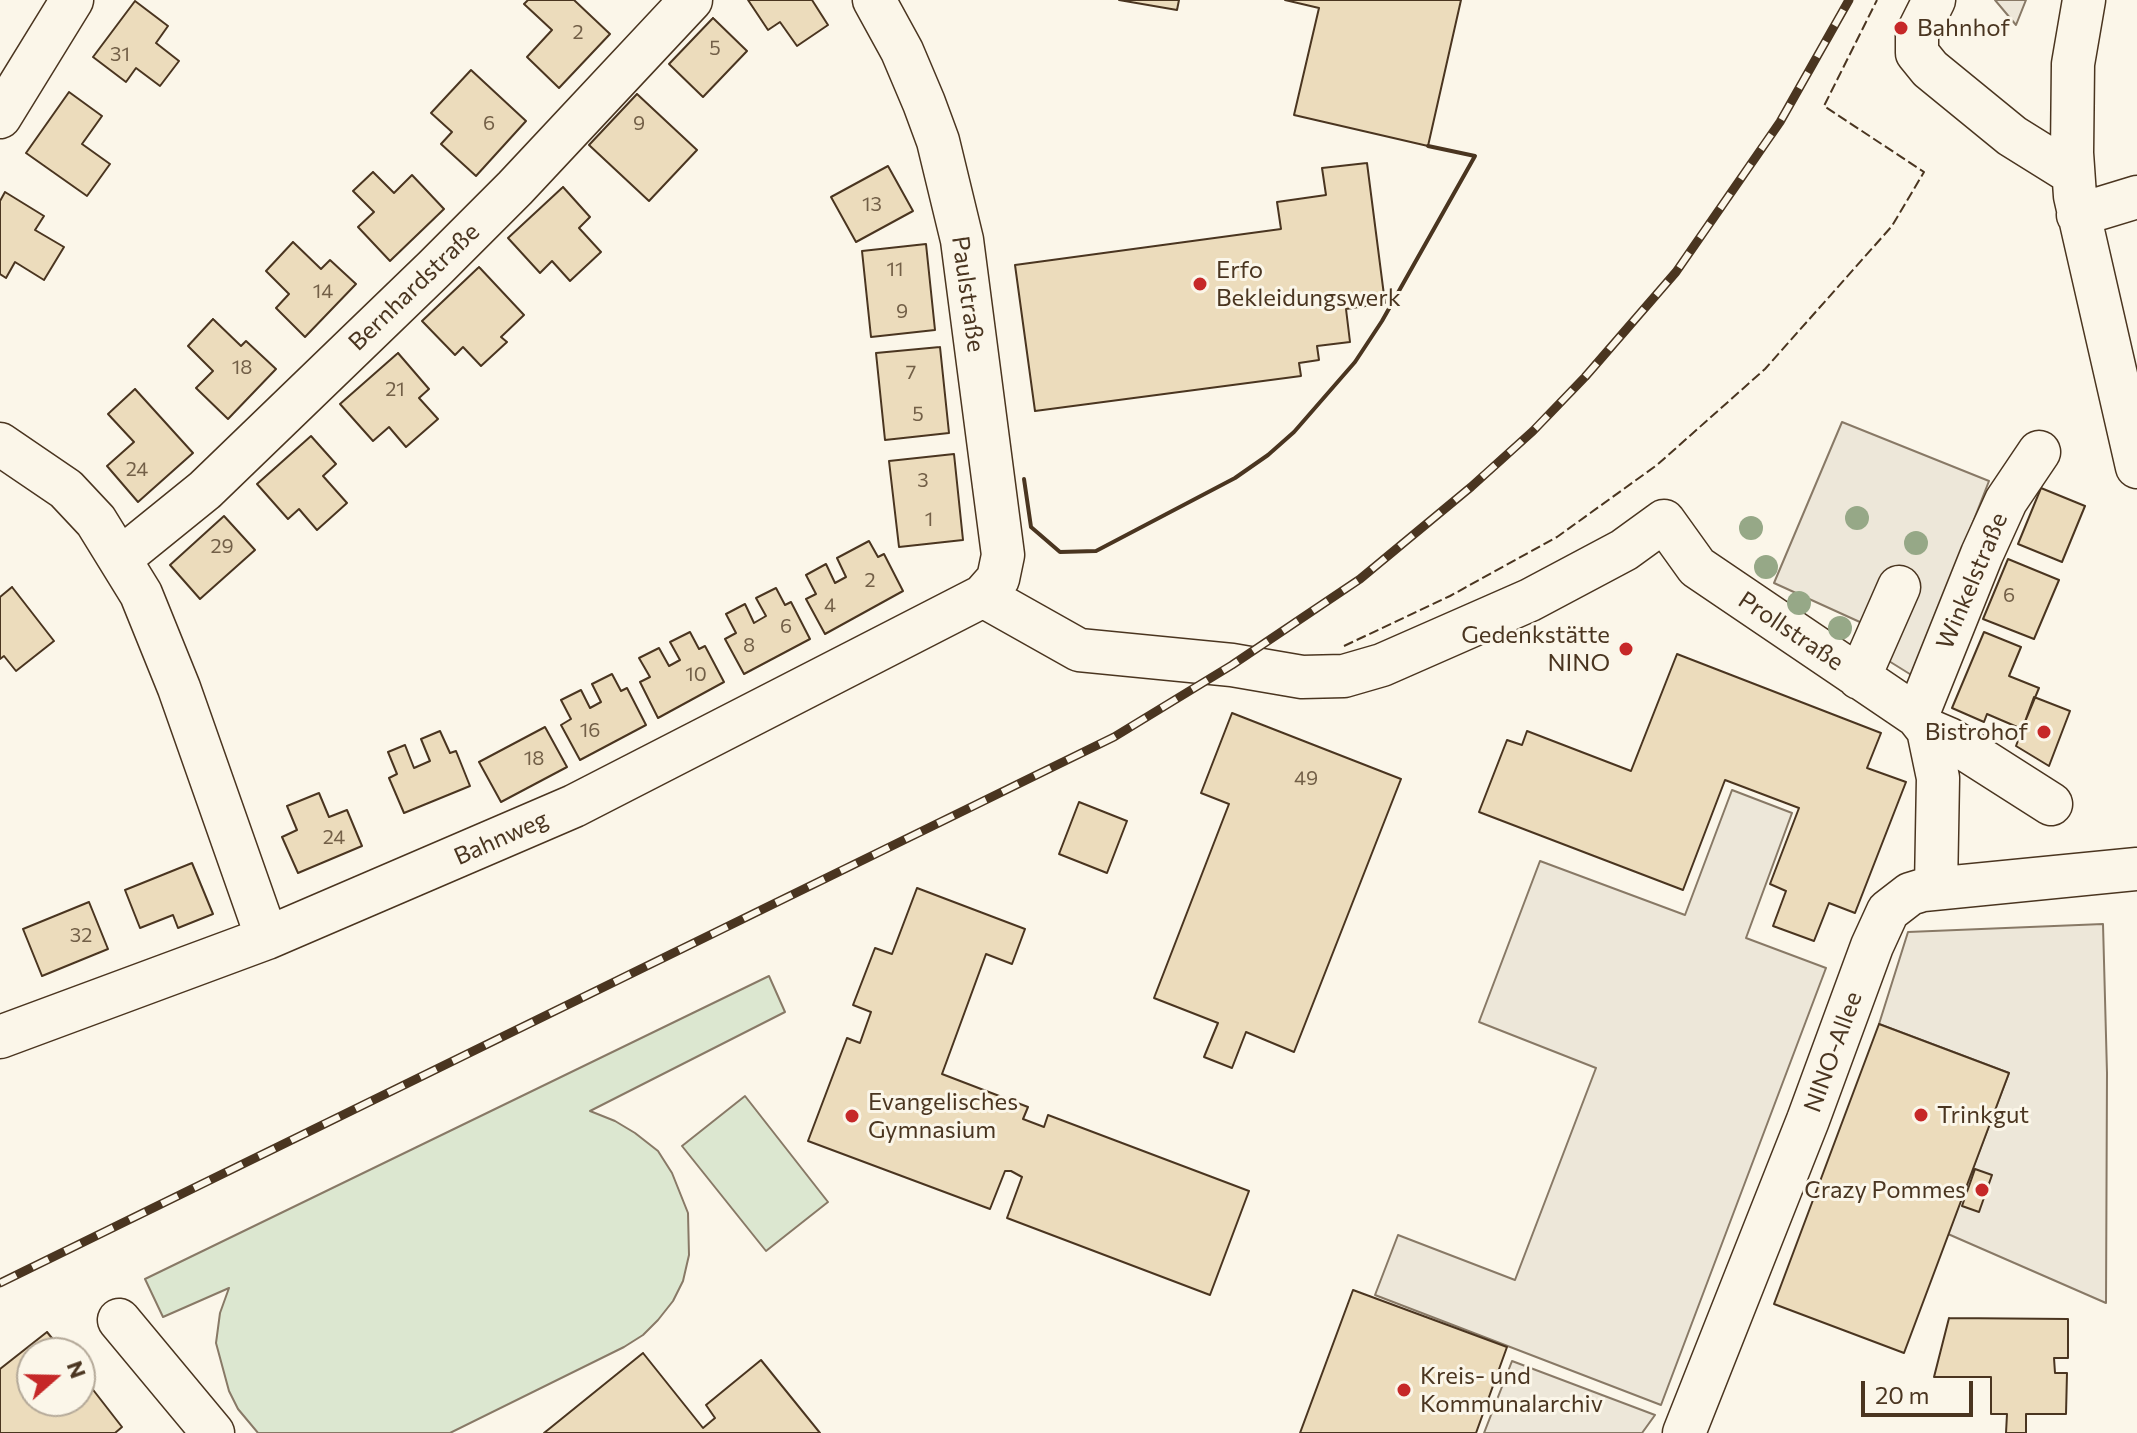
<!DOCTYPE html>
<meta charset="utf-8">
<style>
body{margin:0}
#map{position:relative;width:2137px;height:1433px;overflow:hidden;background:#fbf6e9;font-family:Commissioner,sans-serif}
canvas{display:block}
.north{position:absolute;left:16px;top:1337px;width:80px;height:80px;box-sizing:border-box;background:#fbf6e9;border:2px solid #b4a999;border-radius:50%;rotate:70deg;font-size:22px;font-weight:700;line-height:32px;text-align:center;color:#4a3520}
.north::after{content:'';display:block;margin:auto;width:28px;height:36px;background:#c62828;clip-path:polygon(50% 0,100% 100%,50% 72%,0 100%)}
.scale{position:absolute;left:1861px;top:1381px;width:112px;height:36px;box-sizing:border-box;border:4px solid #4a3520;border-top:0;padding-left:10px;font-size:24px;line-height:28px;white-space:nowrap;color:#4a3520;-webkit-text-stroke:6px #fbf6e9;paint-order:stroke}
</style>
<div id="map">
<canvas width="2137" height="1433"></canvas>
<div class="north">N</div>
<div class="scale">20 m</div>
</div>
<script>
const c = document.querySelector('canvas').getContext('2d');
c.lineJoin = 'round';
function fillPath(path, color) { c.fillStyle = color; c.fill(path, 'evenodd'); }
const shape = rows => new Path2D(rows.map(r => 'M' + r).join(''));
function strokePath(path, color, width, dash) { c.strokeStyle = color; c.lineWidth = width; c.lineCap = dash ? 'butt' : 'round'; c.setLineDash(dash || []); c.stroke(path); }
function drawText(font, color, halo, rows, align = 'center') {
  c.font = font + ' Commissioner,sans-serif'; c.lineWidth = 6; c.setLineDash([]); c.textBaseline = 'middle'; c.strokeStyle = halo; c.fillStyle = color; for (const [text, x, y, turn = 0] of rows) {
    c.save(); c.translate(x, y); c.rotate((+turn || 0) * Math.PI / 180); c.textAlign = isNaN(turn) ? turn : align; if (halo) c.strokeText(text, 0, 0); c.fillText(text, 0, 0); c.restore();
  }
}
const green = shape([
 [769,976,785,1012,590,1111,615,1121,635,1133,658,1151,672,1173,688,1213,689,1255,683,1281,673,1301,658,1320,643,1335,624,1347,450,1433,258,1433,238,1409,229,1391,216,1343,220,1313,229,1288,163,1317,145,1279,769,976],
 [745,1096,828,1202,766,1251,682,1146,745,1096]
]);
const parking = shape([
 [1995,0,2026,0,2016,25,1995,0],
 [1842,422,1989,481,1913,676,1855,640,1862,623,1774,583,1842,422],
 [1732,790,1792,813,1746,938,1826,968,1661,1405,1375,1295,1398,1235,1515,1280,1596,1068,1479,1022,1540,861,1685,915,1732,790],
 [2103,924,2107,1073,2106,1303,1948,1234,2009,1073,1879,1024,1908,932,2103,924],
 [1512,1361,1655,1415,1642,1433,1484,1433,1512,1361]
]);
const building = shape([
 [528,0,574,0,610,34,559,88,527,57,552,30,524,4,528,0],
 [748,0,812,0,828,25,797,46,780,22,768,30,748,0],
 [1119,0,1179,0,1177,10,1119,0],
 [1285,0,1461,0,1428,146,1294,115,1319,8,1285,0],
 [135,1,168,26,156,43,179,61,160,86,136,68,126,82,93,57,135,1],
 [713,18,747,51,703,97,669,64,713,18],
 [471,70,526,121,476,176,441,144,452,132,431,113,471,70],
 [69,92,102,116,82,144,110,164,87,196,26,153,69,92],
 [637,94,697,150,649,201,589,145,637,94],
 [1367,163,1385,303,1346,309,1350,342,1317,346,1319,360,1299,363,1301,376,1035,411,1015,265,1281,229,1277,202,1326,195,1322,168,1367,163],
 [888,166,913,211,856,242,831,197,888,166],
 [373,172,394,193,412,175,444,209,390,261,358,227,374,212,353,191,373,172],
 [563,187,590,217,579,228,601,252,570,281,552,261,540,273,508,238,563,187],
 [5,192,44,216,35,230,64,247,44,280,15,262,6,278,0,274,0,201,5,192],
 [293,242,321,269,330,260,356,284,305,337,276,308,289,294,266,271,293,242],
 [926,244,935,330,871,337,862,251,926,244],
 [479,267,524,315,501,337,507,342,481,366,463,347,455,355,422,321,479,267],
 [213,319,241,346,246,341,276,369,228,419,196,388,213,371,188,346,213,319],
 [940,347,949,433,885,440,876,353,940,347],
 [398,353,429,389,419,398,438,419,406,447,389,427,373,441,340,404,398,353],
 [135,389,193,453,138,502,107,466,134,442,108,414,135,389],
 [311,436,336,464,323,476,347,503,317,530,299,509,288,519,257,484,311,436],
 [954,454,963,540,899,547,889,461,954,454],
 [2041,488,2085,506,2062,562,2018,544,2041,488],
 [224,516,255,550,200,599,170,565,224,516],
 [869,541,878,557,884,554,903,591,825,634,806,599,816,594,806,575,826,564,835,583,846,577,837,558,869,541],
 [2008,559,2059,580,2034,639,1983,619,2008,559],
 [12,587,54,641,16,671,4,656,0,659,0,597,12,587],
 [776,588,785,605,791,602,810,639,744,674,725,639,736,633,726,614,745,604,754,623,766,616,756,598,776,588],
 [690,632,699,649,705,646,724,682,658,718,640,682,650,677,639,658,659,648,669,666,680,660,670,642,690,632],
 [1984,632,2021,647,2009,676,2039,688,2022,729,1987,714,1984,722,1952,708,1984,632],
 [1677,654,1881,733,1867,768,1906,782,1855,913,1829,903,1814,941,1773,926,1786,891,1770,884,1799,808,1725,780,1683,890,1479,812,1507,740,1522,745,1527,731,1631,771,1677,654],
 [612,674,621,691,627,688,646,725,580,760,561,725,571,719,561,700,581,690,590,708,601,702,592,684,612,674],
 [2034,697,2070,711,2049,766,2016,746,2034,697],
 [1232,713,1401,779,1294,1052,1246,1032,1232,1068,1204,1057,1218,1023,1154,998,1229,804,1201,793,1232,713],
 [545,727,567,767,501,802,479,762,545,727],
 [440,731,450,753,456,751,470,786,404,813,389,778,397,774,388,752,405,745,414,768,430,761,421,739,440,731],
 [319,793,329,817,347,810,362,846,298,873,282,837,297,830,287,806,319,793],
 [1079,802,1127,821,1107,873,1059,854,1079,802],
 [192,863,213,914,178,928,173,915,140,928,125,890,192,863],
 [917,888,1025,929,1012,964,986,954,942,1074,1028,1107,1023,1119,1044,1127,1048,1115,1249,1191,1210,1295,1007,1218,1022,1177,1011,1171,1005,1171,990,1209,808,1141,847,1038,860,1043,871,1012,853,1005,875,948,892,954,917,888],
 [89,902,108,949,42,976,23,929,89,902],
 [1879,1024,2009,1073,1904,1353,1774,1304,1879,1024],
 [1975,1169,1992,1175,1979,1212,1962,1206,1975,1169],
 [1353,1290,1507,1347,1476,1433,1300,1433,1353,1290],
 [1949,1318,2068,1319,2068,1358,2054,1358,2055,1373,2067,1373,2066,1414,2026,1414,2026,1433,2006,1433,2007,1414,1991,1414,1991,1377,1934,1377,1949,1318],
 [47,1332,64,1353,32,1353,32,1401,80,1401,80,1373,122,1427,115,1433,0,1433,0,1369,47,1332],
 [643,1353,703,1428,715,1418,706,1405,761,1360,820,1433,544,1433,643,1353]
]);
const minor = shape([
 [1934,0,1917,34,1917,53,1930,69,2012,136,2073,174],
 [2084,0,2073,64,2072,153,2075,196,2137,467],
 [0,117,72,0],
 [2078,215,2137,197],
 [0,444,66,489,96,521,141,594,179,688,267,938],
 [121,558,205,490,435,268,515,188,691,0],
 [983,596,1079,650,1232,665,1302,677,1344,676,1382,665,1530,600,1624,550,1664,521,1697,567,1917,716,1928,730,1938,778,1936,888],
 [1859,678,1899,587],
 [1917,716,1982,554,2006,501,2039,452],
 [1928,730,1949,739,2051,804],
 [0,1037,267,938,574,806,983,596,998,579,1003,555,962,240,938,141,924,103,902,51,874,0],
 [119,1320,213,1433],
 [1684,1433,1808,1120,1872,946,1888,911,1910,894,1923,890,2137,869]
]);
const rail = shape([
 [0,1283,1114,737,1232,665,1360,579,1471,487,1533,431,1585,377,1676,272,1780,122,1849,0]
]);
const fence = shape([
 [1344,646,1450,596,1557,537,1657,465,1765,369,1892,226,1924,172,1824,106,1877,0]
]);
const wall = shape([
 [1024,479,1031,527,1060,552,1096,551,1235,478,1268,455,1294,432,1355,362,1382,321,1475,156,1428,146]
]);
const trees = [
 [1857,518],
 [1751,528],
 [1916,543],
 [1766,567],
 [1799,603],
 [1840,628]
];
const markers = [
 [1901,28,8,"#c62828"],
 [1200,284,8,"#c62828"],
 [1626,649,8,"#c62828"],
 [2044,732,8,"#c62828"],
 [1921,1115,8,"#c62828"],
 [852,1116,8,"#c62828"],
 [1982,1190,8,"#c62828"],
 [1404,1390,8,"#c62828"]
];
const numberNames = [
 ["2",578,32],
 ["5",715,48],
 ["31",120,54],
 ["6",489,123],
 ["9",639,123],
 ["13",872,204],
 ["11",895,269],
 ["14",323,291],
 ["9",902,311],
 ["18",242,367],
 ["7",911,372],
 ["21",395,389],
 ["5",918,414],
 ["24",137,469],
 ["3",923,480],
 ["1",929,519],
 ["29",222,546],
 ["2",870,580],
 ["6",2009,595],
 ["4",830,605],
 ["6",786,626],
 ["8",749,645],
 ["10",696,674],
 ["16",590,730],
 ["18",534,758],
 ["49",1306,778],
 ["24",334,837],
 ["32",81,935]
];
const poiNames = [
 ["Bahnhof",1917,28],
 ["Erfo",1216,270],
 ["Bekleidungswerk",1216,298],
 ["Gedenkstätte",1610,635,"right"],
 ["NINO",1610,663,"right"],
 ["Bistrohof",2028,732,"right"],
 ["Evangelisches",868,1102],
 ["Gymnasium",868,1130],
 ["Trinkgut",1937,1115],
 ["Crazy Pommes",1966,1190,"right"],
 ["Kreis- und",1420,1376],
 ["Kommunalarchiv",1420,1404]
];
const streetNames = [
 ["Bernhardstraße",414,287,-44],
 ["Paulstraße",968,294,82],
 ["Winkelstraße",1972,581,-67],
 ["Prollstraße",1791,631,34],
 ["Bahnweg",501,838,-24],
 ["NINO-Allee",1833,1052,-70]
];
fillPath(green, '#dce7d0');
strokePath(green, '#887966', 2);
fillPath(parking, '#ede7d9');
strokePath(parking, '#887966', 2);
fillPath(building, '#ecdcbc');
strokePath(building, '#4a3520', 2);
strokePath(minor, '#4a3520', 45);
strokePath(minor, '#fbf6e9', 42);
strokePath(rail, '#4a3520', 9);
strokePath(rail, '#fbf6e9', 6, [18]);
strokePath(fence, '#4a3520', 2, [10, 4]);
strokePath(wall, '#4a3520', 4);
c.fillStyle = '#96a887';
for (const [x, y] of trees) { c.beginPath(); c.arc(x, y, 12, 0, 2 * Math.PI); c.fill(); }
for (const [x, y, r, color] of markers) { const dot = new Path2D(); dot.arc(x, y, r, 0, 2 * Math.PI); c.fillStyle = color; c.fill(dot); strokePath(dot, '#fbf6e9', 3); }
drawText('20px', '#725f47', null, numberNames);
drawText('24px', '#4a3520', '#fbf6e9', poiNames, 'left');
drawText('24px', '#4a3520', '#fbf6e9', streetNames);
</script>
